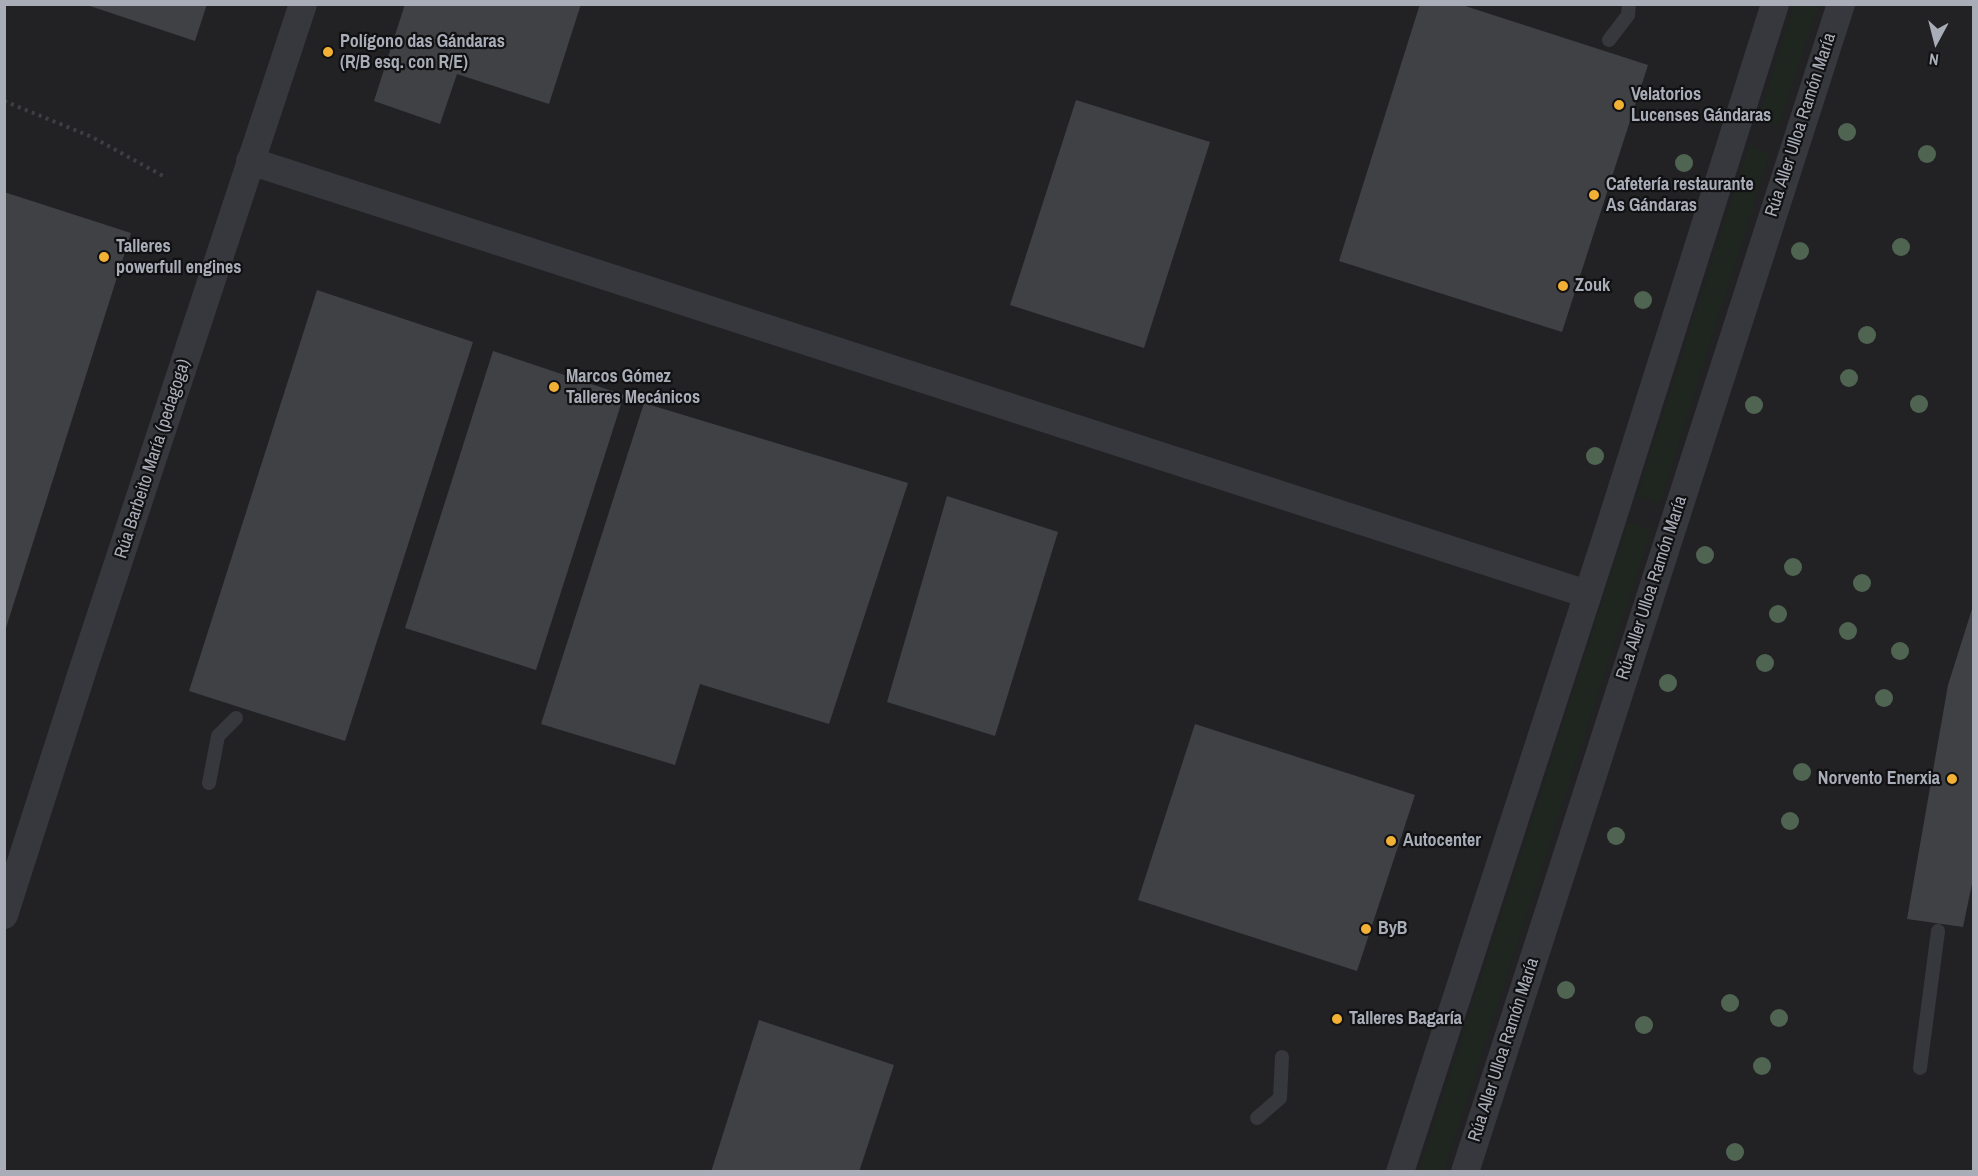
<!DOCTYPE html>
<meta charset="utf-8">
<style>
body{margin:0}
#map{position:relative;width:1978px;height:1176px;overflow:hidden;background:#161618;font-family:"Archivo Narrow",sans-serif}
canvas{display:block}
.frame{position:absolute;inset:0;border:6px solid #a8adb8;pointer-events:none}
.north{position:absolute;left:1906px;top:12px;width:60px;height:60px;-webkit-text-stroke:4px #111113;paint-order:stroke;rotate:187deg;font-size:16px;font-weight:700;line-height:24px;text-align:center;color:#a8adb8}
.north::after{content:'';display:block;margin:auto;width:21px;height:27px;background:#a8adb8;clip-path:polygon(50% 0,100% 100%,50% 72%,0 100%)}
</style>
<div id="map">
<canvas width="1978" height="1176"></canvas>
<div class="frame"></div>
<div class="north">N</div>
</div>
<script>
const c = document.querySelector('canvas').getContext('2d');
c.lineJoin = 'round';
function fillPath(path, color) { c.fillStyle = color; c.fill(path, 'evenodd'); }
const shape = rows => new Path2D(rows.map(r => 'M' + r).join(''));
function strokePath(path, color, width, dash) { c.strokeStyle = color; c.lineWidth = width; c.lineCap = dash ? 'butt' : 'round'; c.setLineDash(dash || []); c.stroke(path); }
function drawText(font, color, halo, rows, align = 'center') {
  c.font = font + ' "Archivo Narrow",sans-serif'; c.lineWidth = 4.5; c.setLineDash([]); c.textBaseline = 'middle'; c.strokeStyle = halo; c.fillStyle = color; for (const [text, x, y, turn = 0] of rows) {
    c.save(); c.translate(x, y); c.rotate((+turn || 0) * Math.PI / 180); c.textAlign = isNaN(turn) ? turn : align; if (halo) c.strokeText(text, 0, 0); c.fillText(text, 0, 0); c.restore();
  }
}
const built = shape([
 [5,5,1973,5,1973,1171,5,1171]
]);
const green = shape([
 [1795,4,1818,5,1779,125,1758,119],
 [1749,146,1770,153,1660,503,1637,496],
 [1628,522,1651,530,1444,1171,1419,1171]
]);
const building = shape([
 [84,4,207,4,195,41],
 [405,4,581,4,549,104,457,74,440,124,374,101],
 [1420,4,1459,4,1648,65,1562,332,1339,261],
 [1076,100,1210,142,1144,348,1010,305],
 [4,192,131,233,5,631,4,631],
 [317,290,473,342,345,741,189,691],
 [493,351,624,395,536,670,405,628],
 [644,403,908,483,829,724,700,684,675,765,541,724],
 [947,496,1058,532,995,736,887,702],
 [1973,606,1974,874,1963,927,1907,919,1948,685],
 [1195,724,1415,795,1357,971,1138,900],
 [759,1020,894,1065,859,1172,711,1172]
]);
const path = shape([
 [4,101,92,137,165,177]
]);
const lane = shape([
 [1609,40,1628,15,1629,4],
 [209,783,218,736,236,718],
 [1920,1068,1938,931],
 [1257,1118,1280,1098,1282,1057]
]);
const street = shape([
 [250,161,1587,594],
 [4,915,83,669,303,4],
 [1400,1172,1611,523,1775,4],
 [1465,1172,1841,4]
]);
const trees = [
 [1847,132],
 [1927,154],
 [1684,163],
 [1901,247],
 [1800,251],
 [1643,300],
 [1867,335],
 [1849,378],
 [1919,404],
 [1754,405],
 [1595,456],
 [1705,555],
 [1793,567],
 [1862,583],
 [1778,614],
 [1848,631],
 [1900,651],
 [1765,663],
 [1668,683],
 [1884,698],
 [1802,772],
 [1790,821],
 [1616,836],
 [1566,990],
 [1730,1003],
 [1779,1018],
 [1644,1025],
 [1762,1066],
 [1735,1152]
];
const markers = [
 [328,52,6,"#f2b134"],
 [1619,105,6,"#f2b134"],
 [1594,195,6,"#f2b134"],
 [104,257,6,"#f2b134"],
 [1563,286,6,"#f2b134"],
 [554,387,6,"#f2b134"],
 [1952,779,6,"#f2b134"],
 [1391,841,6,"#f2b134"],
 [1366,929,6,"#f2b134"],
 [1337,1019,6,"#f2b134"]
];
const poiNames = [
 ["Polígono das Gándaras",340,42],
 ["(R/B esq. con R/E)",340,63],
 ["Velatorios",1631,95],
 ["Lucenses Gándaras",1631,116],
 ["Cafetería restaurante",1606,185],
 ["As Gándaras",1606,206],
 ["Talleres",116,247],
 ["powerfull engines",116,268],
 ["Zouk",1575,286],
 ["Marcos Gómez",566,377],
 ["Talleres Mecánicos",566,398],
 ["Norvento Enerxia",1940,779,"right"],
 ["Autocenter",1403,841],
 ["ByB",1378,929],
 ["Talleres Bagaría",1349,1019]
];
const streetNames = [
 ["Rúa Aller Ulloa Ramón María",1801,125,-72],
 ["Rúa Barbeito María (pedagoga)",153,459,-72],
 ["Rúa Aller Ulloa Ramón María",1652,588,-72],
 ["Rúa Aller Ulloa Ramón María",1504,1050,-72]
];
fillPath(built, '#222225');
fillPath(green, '#1e261f');
fillPath(building, '#404145');
strokePath(path, '#3d3f44', 4, [3, 4.5]);
strokePath(lane, '#37383d', 14);
strokePath(street, '#37383d', 28);
c.fillStyle = '#506452';
for (const [x, y] of trees) { c.beginPath(); c.arc(x, y, 9, 0, 2 * Math.PI); c.fill(); }
for (const [x, y, r, color] of markers) { const dot = new Path2D(); dot.arc(x, y, r, 0, 2 * Math.PI); c.fillStyle = color; c.fill(dot); strokePath(dot, '#111113', 2); }
drawText('bold 18px', '#a8adb8', '#111113', poiNames, 'left');
drawText('18px', '#a8adb8', '#111113', streetNames);
</script>
